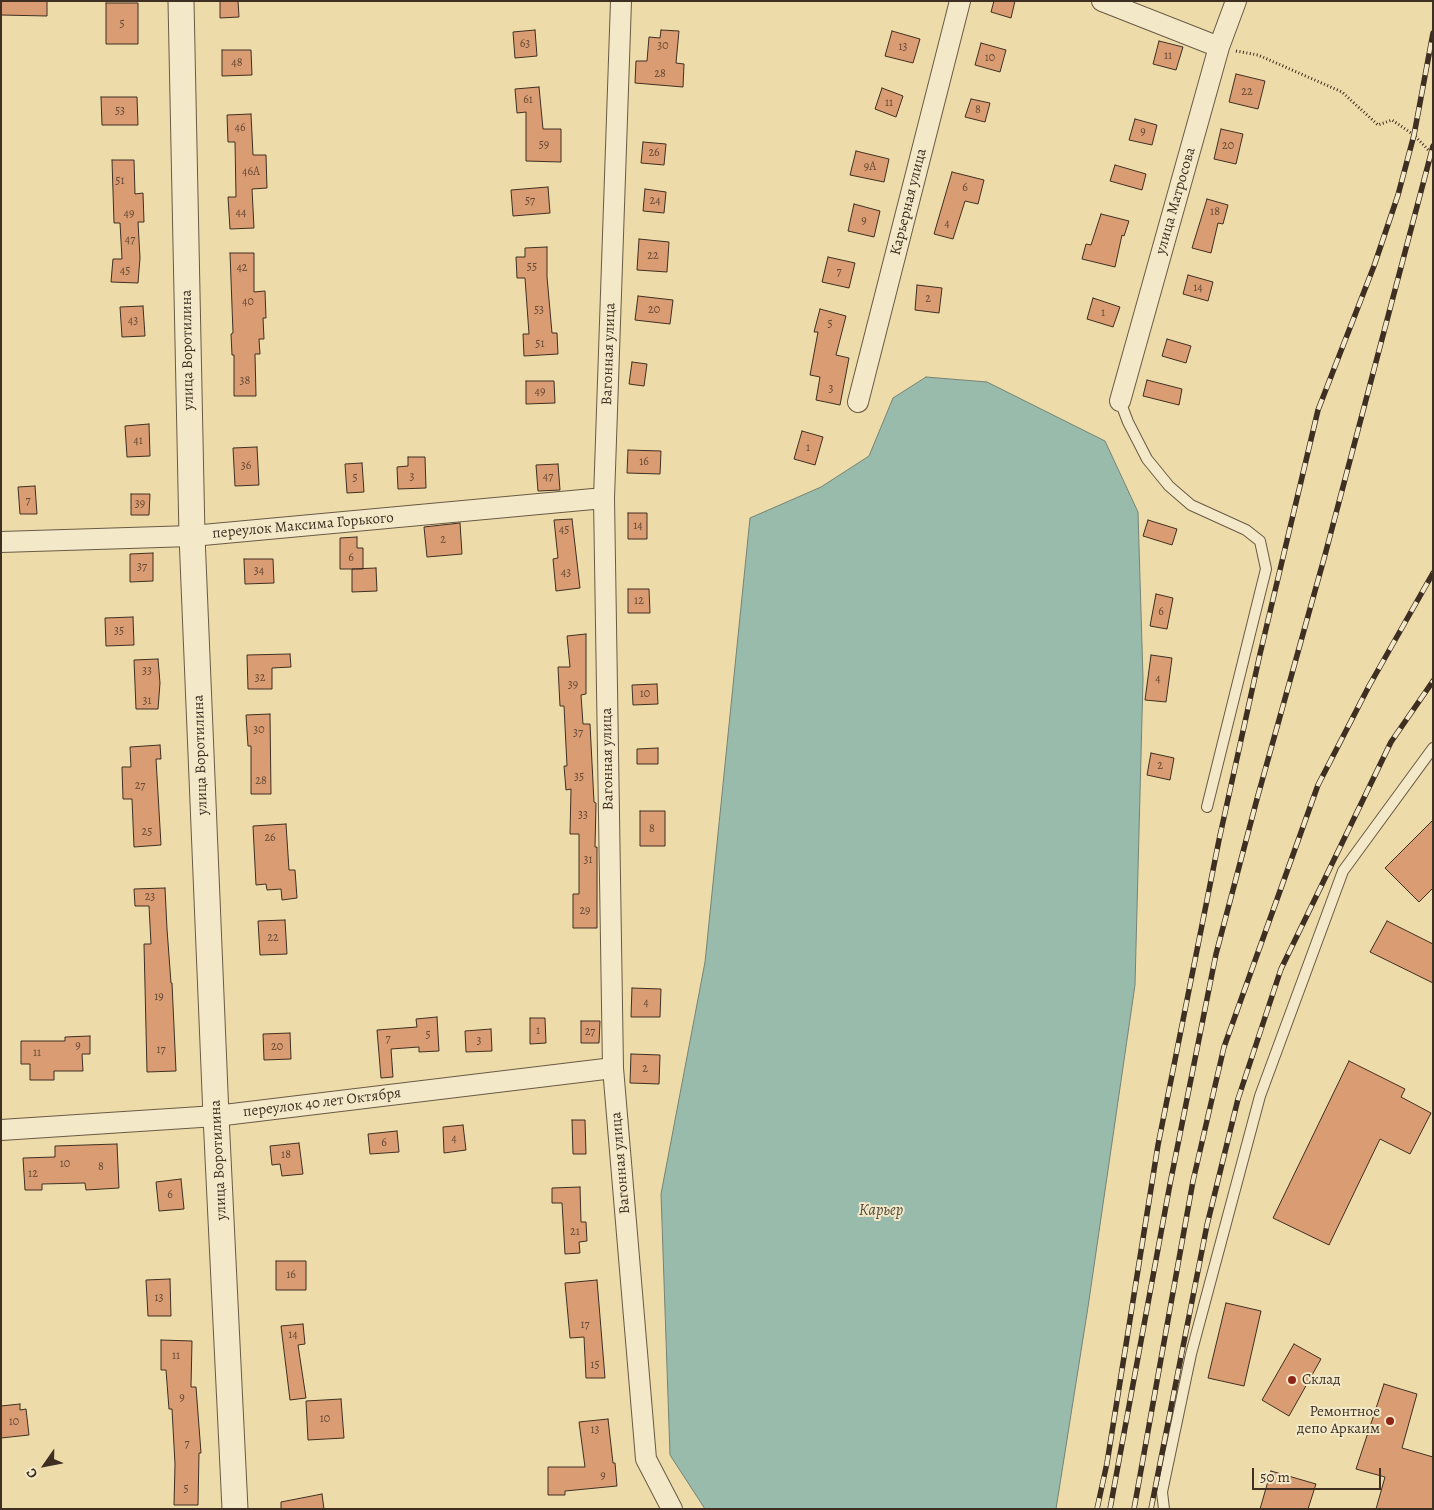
<!DOCTYPE html>
<meta charset="utf-8">
<style>
body{margin:0}
#map{position:relative;width:1434px;height:1510px;overflow:hidden;background:#eddcaa;font-family:Alegreya,serif}
canvas{display:block}
.frame{position:absolute;inset:0;border:2px solid #3e2f22;pointer-events:none}
.north{position:absolute;left:20px;top:1440px;width:50px;height:50px;-webkit-text-stroke:4px #f3e8c8;paint-order:stroke;rotate:237deg;font-size:14px;font-weight:700;line-height:20px;text-align:center;color:#3e2f22}
.north::after{content:'';display:block;margin:auto;width:18px;height:22px;background:#3e2f22;clip-path:polygon(50% 0,100% 100%,50% 72%,0 100%)}
.scale{position:absolute;left:1252px;top:1468px;width:129px;height:22px;box-sizing:border-box;border:2px solid #3e2f22;border-top:0;padding-left:6px;font-size:15px;line-height:18px;white-space:nowrap;color:#3e2f22;-webkit-text-stroke:4px #f3e8c8;paint-order:stroke}
</style>
<div id="map">
<canvas width="1434" height="1510"></canvas>
<div class="frame"></div>
<div class="north">С</div>
<div class="scale">50 m</div>
</div>
<script>
const c = document.querySelector('canvas').getContext('2d');
c.lineJoin = 'round';
function fillPath(path, color) { c.fillStyle = color; c.fill(path, 'evenodd'); }
const shape = rows => new Path2D(rows.map(r => 'M' + r).join(''));
function strokePath(path, color, width, dash) { c.strokeStyle = color; c.lineWidth = width; c.lineCap = dash ? 'butt' : 'round'; c.setLineDash(dash || []); c.stroke(path); }
function drawText(font, color, halo, rows, align = 'center') {
  c.font = font + ' Alegreya,serif'; c.lineWidth = 4; c.setLineDash([]); c.textBaseline = 'middle'; c.strokeStyle = halo; c.fillStyle = color; for (const [text, x, y, turn = 0] of rows) {
    c.save(); c.translate(x, y); c.rotate((+turn || 0) * Math.PI / 180); c.textAlign = isNaN(turn) ? turn : align; if (halo) c.strokeText(text, 0, 0); c.fillText(text, 0, 0); c.restore();
  }
}
const water = shape([
 [926,377,987,382,1105,441,1138,512,1143,679,1135,985,1088,1307,1056,1509,705,1509,670,1455,661,1194,705,962,750,518,821,487,869,456,893,398,926,377]
]);
const building = shape([
 [1,1,47,1,47,16,1,15,1,1],
 [220,1,238,1,239,17,220,18,220,1],
 [994,1,1015,1,1011,18,991,12,994,1],
 [106,3,138,3,138,44,106,44,106,3],
 [535,30,537,56,515,58,513,32,535,30],
 [661,30,679,31,676,63,684,64,683,87,635,83,636,61,647,61,649,37,660,38,661,30],
 [892,31,920,39,913,63,885,56,892,31],
 [1159,41,1183,47,1176,70,1153,64,1159,41],
 [981,43,1006,50,1000,72,975,65,981,43],
 [222,50,251,50,252,75,222,76,222,50],
 [1236,74,1265,81,1258,109,1229,102,1236,74],
 [539,87,543,129,561,129,561,162,526,161,526,112,517,113,515,89,539,87],
 [882,88,903,96,896,117,875,109,882,88],
 [101,97,137,97,138,125,102,125,101,97],
 [971,99,990,103,985,122,965,117,971,99],
 [251,114,253,155,266,155,267,188,252,189,254,228,230,229,228,197,236,197,235,142,228,142,227,115,251,114],
 [1135,119,1157,125,1152,145,1129,140,1135,119],
 [1221,129,1243,134,1236,164,1214,159,1221,129],
 [643,142,666,144,664,165,641,163,643,142],
 [856,151,889,159,884,182,850,175,856,151],
 [112,160,134,160,135,194,143,193,144,222,138,222,140,258,138,283,111,282,113,259,122,259,120,223,114,223,112,160],
 [1115,165,1146,174,1142,190,1110,181,1115,165],
 [952,172,984,180,978,204,965,201,953,239,934,234,952,172],
 [548,187,550,213,513,216,511,190,548,187],
 [645,189,666,192,664,213,643,211,645,189],
 [1207,199,1228,205,1223,224,1218,223,1211,253,1192,248,1207,199],
 [854,204,880,211,874,237,848,231,854,204],
 [1101,214,1129,221,1124,236,1122,235,1115,267,1082,259,1086,244,1091,245,1101,214],
 [639,239,669,242,667,272,637,270,639,239],
 [547,247,547,277,552,333,557,333,558,354,524,356,523,334,529,334,525,278,517,278,516,257,525,257,525,248,547,247],
 [230,253,254,253,254,292,265,291,266,318,263,318,264,339,259,339,260,354,255,354,256,396,234,396,234,355,232,355,231,334,233,333,230,253],
 [828,257,855,263,849,288,822,282,828,257],
 [1188,275,1213,282,1208,301,1183,294,1188,275],
 [917,285,942,288,939,313,915,310,917,285],
 [638,296,673,300,670,324,635,320,638,296],
 [1093,298,1120,307,1113,327,1087,319,1093,298],
 [143,306,145,336,122,337,120,307,143,306],
 [820,309,846,316,836,355,849,358,840,405,816,400,820,377,810,375,818,332,814,332,820,309],
 [1167,339,1191,346,1186,363,1162,356,1167,339],
 [632,362,647,364,644,386,629,384,632,362],
 [1147,380,1182,389,1179,405,1143,396,1147,380],
 [526,381,554,381,555,403,526,404,526,381],
 [149,424,150,456,127,457,125,426,149,424],
 [802,431,823,437,815,465,794,459,802,431],
 [257,447,259,485,235,486,233,448,257,447],
 [628,450,661,451,660,474,627,473,628,450],
 [408,457,425,457,426,488,398,489,397,467,408,466,408,457],
 [362,463,364,492,347,493,345,464,362,463],
 [558,464,560,490,538,491,536,465,558,464],
 [35,486,37,514,20,514,18,487,35,486],
 [131,494,150,494,149,515,131,515,131,494],
 [628,513,647,513,647,539,628,539,628,513],
 [572,519,580,588,556,591,553,559,558,558,554,520,572,519],
 [1148,520,1177,529,1172,545,1143,536,1148,520],
 [460,523,462,554,427,557,424,527,460,523],
 [357,537,357,548,363,548,363,569,340,569,340,538,357,537],
 [153,553,153,581,130,582,130,554,153,553],
 [244,559,273,559,274,583,245,584,244,559],
 [376,568,377,591,352,592,352,569,376,568],
 [628,589,649,589,650,613,628,613,628,589],
 [1156,594,1173,598,1167,629,1150,626,1156,594],
 [133,617,134,645,106,646,105,618,133,617],
 [586,634,586,694,581,695,583,724,590,724,594,802,596,803,595,847,597,847,597,928,573,928,573,894,579,894,579,834,570,834,571,789,566,790,564,766,567,766,564,706,560,706,558,667,570,667,567,636,586,634],
 [290,654,291,667,272,668,272,689,248,689,247,655,290,654],
 [1151,655,1172,658,1166,702,1145,700,1151,655],
 [158,659,160,683,158,709,136,709,134,660,158,659],
 [657,684,658,704,633,705,632,685,657,684],
 [270,714,271,794,251,794,251,746,248,746,246,715,270,714],
 [160,745,161,759,156,759,161,845,134,847,132,799,123,799,122,767,131,767,130,747,160,745],
 [658,748,658,764,637,764,637,749,658,748],
 [1151,753,1174,758,1170,780,1147,775,1151,753],
 [640,811,665,811,665,846,640,846,640,811],
 [1433,820,1433,888,1419,902,1385,868,1433,820],
 [286,824,289,870,295,870,297,898,282,900,281,889,267,890,266,884,256,885,253,826,286,824],
 [165,888,167,929,171,983,172,983,176,1071,147,1072,144,944,151,944,149,906,135,906,134,889,165,888],
 [285,920,287,954,260,955,258,921,285,920],
 [1387,921,1433,944,1433,983,1370,952,1387,921],
 [632,988,661,989,660,1017,631,1017,632,988],
 [437,1017,439,1051,419,1052,419,1047,391,1049,393,1077,381,1078,377,1030,417,1027,416,1019,437,1017],
 [530,1018,545,1018,546,1043,530,1044,530,1018],
 [581,1021,600,1021,599,1043,581,1043,581,1021],
 [491,1029,492,1051,466,1052,465,1031,491,1029],
 [290,1033,291,1059,264,1060,263,1034,290,1033],
 [90,1036,90,1054,82,1054,83,1071,54,1071,54,1080,30,1080,30,1064,21,1064,21,1041,65,1041,65,1037,90,1036],
 [631,1054,660,1055,659,1084,630,1083,631,1054],
 [1349,1061,1405,1089,1401,1097,1431,1113,1410,1154,1380,1139,1329,1245,1273,1218,1349,1061],
 [572,1120,585,1120,586,1154,573,1154,572,1120],
 [463,1125,466,1150,444,1153,443,1127,463,1125],
 [397,1131,399,1152,370,1154,368,1134,397,1131],
 [299,1143,303,1174,282,1176,280,1164,272,1165,270,1146,299,1143],
 [117,1144,119,1188,86,1190,85,1183,42,1184,42,1190,25,1190,23,1158,55,1157,55,1146,117,1144],
 [181,1179,184,1209,159,1211,156,1182,181,1179],
 [580,1187,581,1222,586,1222,587,1241,579,1242,580,1253,565,1254,562,1203,552,1203,552,1188,580,1187],
 [276,1261,306,1261,306,1290,276,1290,276,1261],
 [170,1279,171,1316,148,1316,146,1280,170,1279],
 [597,1280,605,1378,586,1378,584,1337,570,1338,565,1283,597,1280],
 [1226,1303,1261,1311,1244,1386,1208,1378,1226,1303],
 [303,1324,305,1344,298,1345,306,1398,290,1400,281,1326,303,1324],
 [161,1340,192,1341,191,1387,196,1387,201,1453,199,1453,198,1505,174,1505,175,1464,172,1409,169,1409,166,1370,161,1370,161,1340],
 [1294,1344,1321,1359,1289,1416,1262,1400,1294,1344],
 [1384,1384,1417,1394,1402,1448,1433,1457,1433,1509,1376,1509,1385,1477,1356,1469,1384,1384],
 [341,1399,344,1438,308,1440,306,1401,341,1399],
 [20,1404,20,1410,26,1409,29,1435,1,1438,1,1406,20,1404],
 [608,1419,613,1463,615,1463,617,1486,565,1491,565,1495,548,1495,548,1467,585,1467,579,1422,608,1419],
 [1271,1471,1316,1484,1308,1509,1260,1509,1271,1471],
 [322,1494,324,1509,281,1509,281,1502,322,1494]
]);
const path = shape([
 [1236,51,1258,55,1342,92,1378,125,1392,120,1414,135,1433,155]
]);
const service = shape([
 [1120,401,1128,422,1147,459,1169,486,1191,505,1246,530,1260,541,1266,569,1207,807],
 [1164,1509,1162,1492,1191,1354,1260,1096,1343,871,1433,748]
]);
const minor = shape([
 [621,1,604,498,613,1068,646,1459,672,1509],
 [1102,1,1219,47],
 [1120,401,1219,47,1236,1],
 [858,402,960,1],
 [1,542,192,536,604,498],
 [1,1130,216,1116,613,1068]
]);
const tertiary = shape([
 [181,1,192,536,216,1116,235,1509]
]);
const rail = shape([
 [1097,1509,1107,1463,1158,1145,1219,840,1260,654,1318,410,1374,266,1398,195,1414,135,1433,33],
 [1110,1509,1170,1184,1216,954,1257,799,1325,555,1433,146],
 [1134,1509,1193,1181,1224,1047,1318,785,1369,686,1433,573],
 [1151,1509,1207,1225,1238,1099,1281,969,1391,742,1433,681]
]);
const markers = [
 [1292,1380,5,"#8f2418"],
 [1390,1421,5,"#8f2418"]
];
const numberNames = [
 ["5",122,24],
 ["63",525,44],
 ["30",663,46],
 ["13",903,47],
 ["11",1168,56],
 ["10",990,58],
 ["48",237,63],
 ["28",660,74],
 ["22",1247,92],
 ["61",528,100],
 ["11",889,103],
 ["8",978,110],
 ["53",120,111],
 ["46",240,128],
 ["9",1143,132],
 ["59",544,145],
 ["20",1228,146],
 ["26",654,153],
 ["9А",870,167],
 ["46А",251,172],
 ["51",120,181],
 ["6",965,188],
 ["57",530,201],
 ["24",655,201],
 ["18",1215,212],
 ["44",241,213],
 ["49",129,214],
 ["9",864,221],
 ["4",947,224],
 ["47",130,240],
 ["22",653,256],
 ["55",532,267],
 ["42",242,268],
 ["45",125,271],
 ["7",839,272],
 ["14",1198,288],
 ["2",928,299],
 ["40",248,302],
 ["53",539,310],
 ["20",654,310],
 ["1",1103,313],
 ["43",133,321],
 ["5",830,324],
 ["51",540,344],
 ["38",245,381],
 ["3",831,389],
 ["49",540,392],
 ["41",138,441],
 ["1",808,448],
 ["16",644,462],
 ["36",246,466],
 ["3",412,477],
 ["47",548,477],
 ["5",355,478],
 ["7",28,501],
 ["39",140,504],
 ["14",638,526],
 ["45",564,530],
 ["2",443,540],
 ["6",351,558],
 ["37",142,567],
 ["34",259,571],
 ["43",566,573],
 ["12",639,601],
 ["6",1161,612],
 ["35",119,631],
 ["33",147,671],
 ["32",260,678],
 ["4",1158,679],
 ["39",573,685],
 ["10",645,694],
 ["31",147,701],
 ["30",259,730],
 ["37",578,733],
 ["2",1160,766],
 ["35",579,777],
 ["28",261,781],
 ["27",140,786],
 ["33",583,815],
 ["8",652,829],
 ["25",147,832],
 ["26",270,838],
 ["31",588,860],
 ["23",150,897],
 ["29",585,911],
 ["22",273,938],
 ["19",159,997],
 ["4",646,1003],
 ["1",538,1031],
 ["27",590,1032],
 ["5",428,1035],
 ["7",388,1039],
 ["3",479,1041],
 ["9",78,1046],
 ["20",277,1047],
 ["17",161,1050],
 ["11",37,1053],
 ["2",645,1069],
 ["4",454,1139],
 ["6",384,1143],
 ["18",286,1155],
 ["10",65,1164],
 ["8",101,1167],
 ["12",33,1174],
 ["6",170,1195],
 ["21",575,1232],
 ["16",291,1275],
 ["13",159,1298],
 ["17",585,1325],
 ["14",293,1335],
 ["11",176,1356],
 ["15",595,1365],
 ["9",182,1398],
 ["10",325,1419],
 ["10",14,1422],
 ["13",595,1430],
 ["7",187,1444],
 ["9",603,1476],
 ["5",186,1489]
];
const streetNames = [
 ["улица Матросова",1176,201,-74],
 ["Карьерная улица",909,202,-76],
 ["улица Воротилина",188,350,-91],
 ["Вагонная улица",609,354,-88],
 ["переулок Максима Горького",303,526,-5],
 ["улица Воротилина",201,755,-92],
 ["Вагонная улица",608,759,-91],
 ["переулок 40 лет Октября",322,1103,-7],
 ["улица Воротилина",219,1160,-93],
 ["Вагонная улица",621,1163,-95]
];
const poiNames = [
 ["Склад",1302,1380],
 ["Ремонтное",1380,1412,"right"],
 ["депо Аркаим",1380,1429,"right"]
];
const waterNames = [
 ["Карьер",881,1211]
];
fillPath(water, '#99bbac');
strokePath(water, '#758375', 1);
fillPath(building, '#da9c72');
strokePath(building, '#3e2f22', 1);
strokePath(service, '#6a5a44', 12);
strokePath(minor, '#6a5a44', 22);
strokePath(tertiary, '#6a5a44', 27);
strokePath(path, '#3e2f22', 3, [1, 2.5]);
strokePath(service, '#f3e8c8', 10);
strokePath(minor, '#f3e8c8', 20);
strokePath(tertiary, '#f3e8c8', 25);
strokePath(rail, '#3e2f22', 5.5);
strokePath(rail, '#f3e8c8', 4, [11]);
for (const [x, y, r, color] of markers) { const dot = new Path2D(); dot.arc(x, y, r, 0, 2 * Math.PI); c.fillStyle = color; c.fill(dot); strokePath(dot, '#f3e8c8', 2); }
drawText('12px', '#654a36', null, numberNames);
drawText('15px', '#3e2f22', '#f3e8c8', streetNames);
drawText('15px', '#3e2f22', '#f3e8c8', poiNames, 'left');
drawText('italic 16px', '#504b3e', '#f3e8c8', waterNames);
</script>
